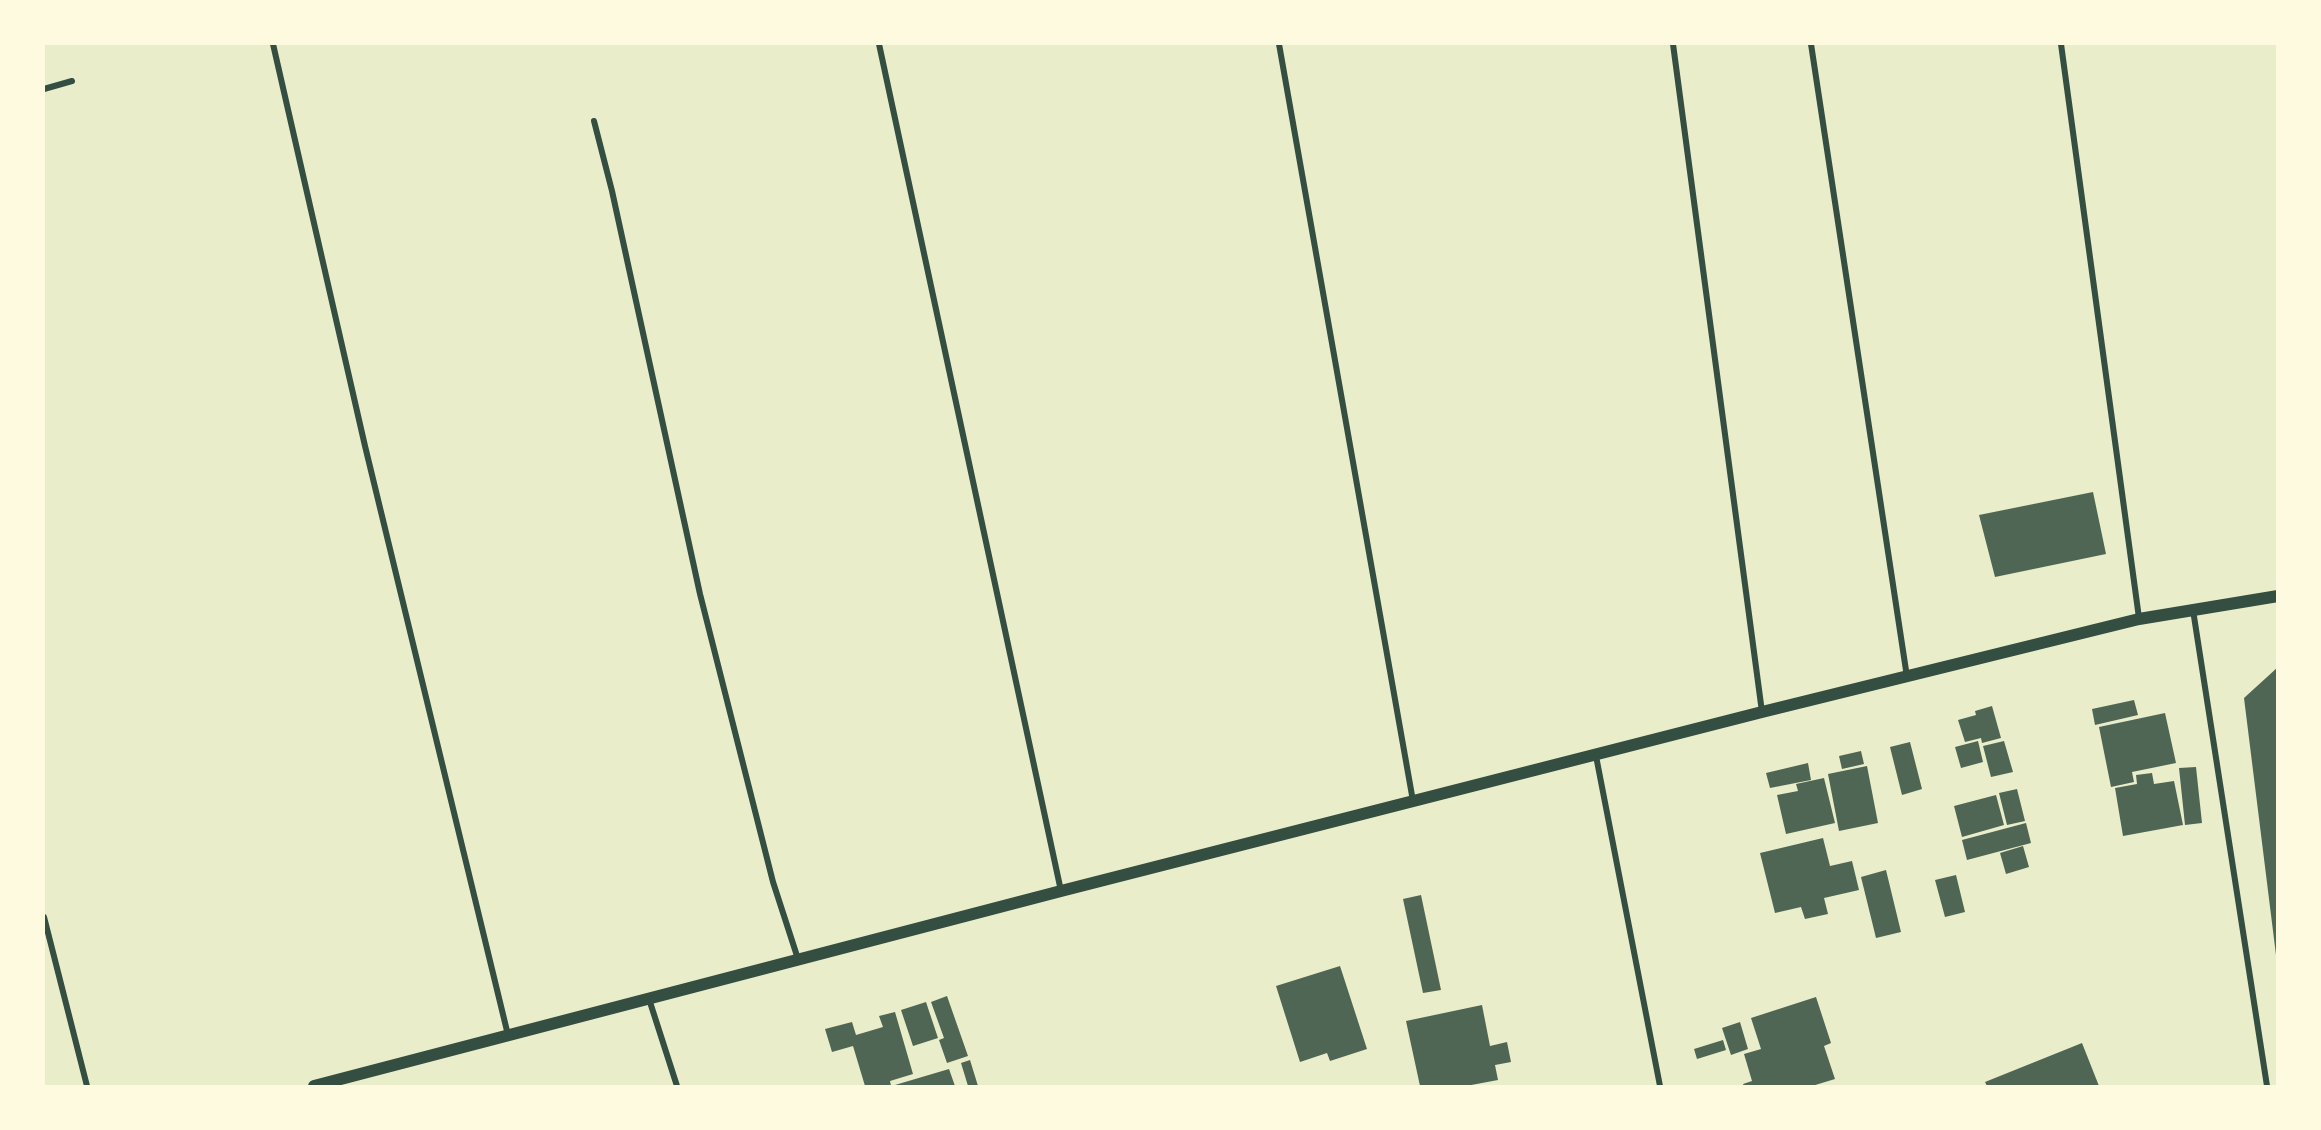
<!DOCTYPE html>
<style>
body{margin:0}
#map{position:relative;width:2321px;height:1130px;overflow:hidden;background:#e9edc9;font-family:"DM Sans",sans-serif}
canvas{display:block}
.frame{position:absolute;inset:0;border:45px solid #fefae0;pointer-events:none}
</style>
<div id="map">
<canvas width="2321" height="1130"></canvas>
<div class="frame"></div>
</div>
<script>
const c = document.querySelector('canvas').getContext('2d');
c.lineJoin = 'round';
function fillPath(path, color) { c.fillStyle = color; c.fill(path, 'evenodd'); }
const shape = rows => new Path2D(rows.map(r => 'M' + r).join(''));
function strokePath(path, color, width, dash) { c.strokeStyle = color; c.lineWidth = width; c.lineCap = dash ? 'butt' : 'round'; c.setLineDash(dash || []); c.stroke(path); }
const building = shape([
 [2093,492,2106,554,1995,577,1979,515],
 [2278,667,2278,955,2276,955,2244,698],
 [2134,700,2138,715,2095,725,2092,709],
 [1992,706,2001,738,1982,743,1981,738,1965,742,1958,720,1976,715,1975,711],
 [2165,713,2176,763,2132,772,2134,782,2111,787,2099,727],
 [1978,741,1983,762,1961,768,1955,747],
 [2004,741,2013,772,1991,777,1983,746],
 [1910,742,1922,789,1902,795,1890,747],
 [1861,751,1864,764,1842,769,1839,756],
 [1808,763,1811,780,1770,788,1766,773],
 [1867,766,1878,823,1839,831,1828,774],
 [2196,767,2202,823,2185,825,2179,768],
 [2152,773,2154,784,2174,781,2183,825,2123,836,2115,788,2137,784,2136,775],
 [1824,778,1835,823,1786,834,1777,795,1798,791,1796,784],
 [2017,789,2025,821,2007,825,1999,793],
 [1996,795,2004,825,1962,837,1954,806],
 [2026,823,2031,843,1967,860,1962,840],
 [1823,838,1830,866,1852,861,1859,890,1824,898,1828,914,1805,919,1801,907,1775,913,1760,853],
 [2023,846,2029,867,2006,874,2000,853],
 [1886,870,1901,932,1876,938,1861,877],
 [1956,875,1965,912,1945,917,1935,880],
 [1421,895,1441,990,1423,993,1403,899],
 [1340,966,1367,1049,1330,1061,1327,1053,1300,1062,1276,986],
 [947,996,968,1056,947,1063,939,1040,944,1038,931,1002],
 [1816,997,1831,1043,1824,1046,1835,1079,1812,1086,1744,1086,1743,1084,1752,1081,1744,1054,1761,1049,1751,1018],
 [926,1002,938,1038,913,1046,901,1010],
 [1482,1005,1490,1046,1507,1042,1511,1062,1495,1065,1498,1080,1466,1086,1420,1086,1406,1021],
 [895,1012,913,1074,890,1081,891,1086,865,1086,853,1046,832,1052,825,1029,852,1022,856,1035,883,1027,879,1016],
 [1740,1022,1748,1049,1731,1055,1722,1028],
 [1723,1040,1726,1050,1697,1059,1694,1049],
 [2082,1043,2099,1086,1987,1086,1985,1082],
 [970,1060,978,1086,968,1086,961,1063],
 [949,1069,955,1086,895,1086,895,1085]
]);
const minor = shape([
 [273,44,365,446,508,1035],
 [879,44,1061,891],
 [1279,44,1413,801],
 [1673,44,1762,712],
 [1811,44,1907,677],
 [2061,44,2139,618],
 [44,89,72,81],
 [594,121,612,191,700,594,773,882,798,959],
 [2193,610,2267,1086],
 [1596,756,1660,1086],
 [44,917,87,1086],
 [649,999,677,1086]
]);
const secondary = shape([
 [314,1086,1061,891,1762,712,2139,619,2278,596]
]);
fillPath(building, '#4f6655');
strokePath(minor, '#344e41', 6);
strokePath(secondary, '#344e41', 12);
</script>
